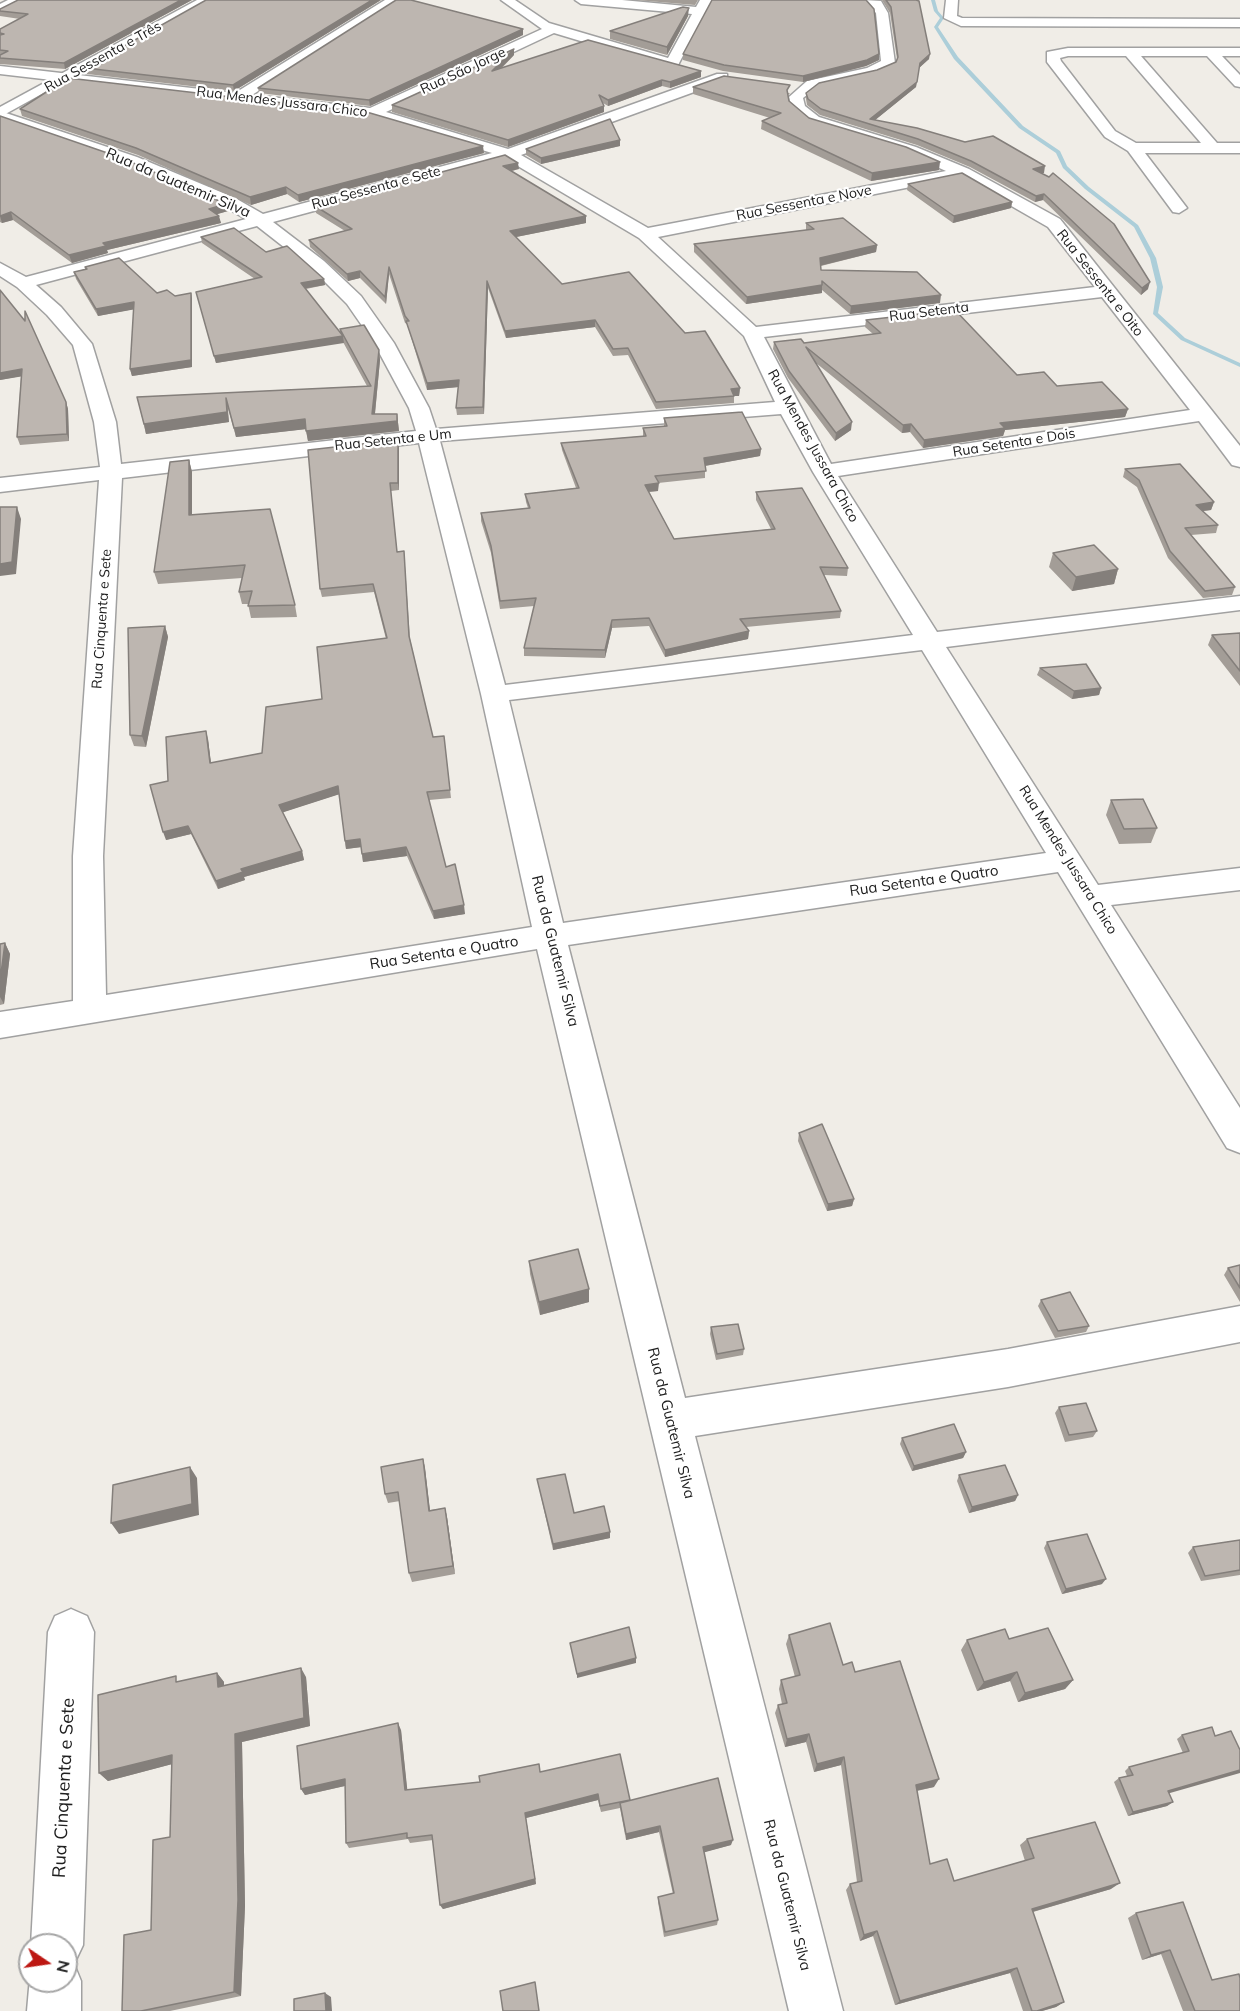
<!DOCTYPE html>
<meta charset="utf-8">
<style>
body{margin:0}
#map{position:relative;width:1240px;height:2011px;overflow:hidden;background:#f0ede7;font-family:Mulish,sans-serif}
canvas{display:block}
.north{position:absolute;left:18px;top:1933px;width:60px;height:60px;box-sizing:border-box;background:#fff;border:2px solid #a6a6a6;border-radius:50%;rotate:103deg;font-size:16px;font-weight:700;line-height:24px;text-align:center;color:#202020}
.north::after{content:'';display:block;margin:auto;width:21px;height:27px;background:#bd1813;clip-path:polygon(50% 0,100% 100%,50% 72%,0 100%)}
</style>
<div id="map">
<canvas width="1240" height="2011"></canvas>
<div class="north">N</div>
</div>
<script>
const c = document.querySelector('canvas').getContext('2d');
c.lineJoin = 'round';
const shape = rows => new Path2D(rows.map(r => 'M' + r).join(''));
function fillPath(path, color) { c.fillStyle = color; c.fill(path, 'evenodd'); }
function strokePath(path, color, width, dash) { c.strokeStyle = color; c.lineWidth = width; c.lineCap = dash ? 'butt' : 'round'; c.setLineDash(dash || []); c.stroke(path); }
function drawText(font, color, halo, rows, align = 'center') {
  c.font = font + ' Mulish,sans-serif'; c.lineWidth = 4.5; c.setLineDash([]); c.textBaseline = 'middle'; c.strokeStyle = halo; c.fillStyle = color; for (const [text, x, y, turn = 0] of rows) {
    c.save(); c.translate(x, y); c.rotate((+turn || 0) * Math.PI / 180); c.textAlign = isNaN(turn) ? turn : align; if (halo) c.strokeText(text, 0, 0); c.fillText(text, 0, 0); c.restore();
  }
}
const stream = shape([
 [931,0,935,0,938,11,944,18,938,27,958,57,1023,126,1060,151,1067,166,1089,187,1138,225,1156,258,1163,287,1158,313,1185,338,1240,363,1240,367,1181,340,1153,314,1157,287,1150,258,1134,227,1085,189,1063,168,1056,153,1019,128,954,59,934,27,940,18,934,11,931,0]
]);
const minor = shape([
 [8,0,24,0,0,13,0,4,8,0],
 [385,0,400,0,252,95,370,108,542,29,501,0,515,0,549,23,668,58,692,14,581,4,575,0,622,0,696,7,700,0,712,0,677,67,667,67,554,33,386,112,508,149,717,74,727,74,727,80,521,155,648,228,946,171,906,153,809,123,791,108,789,97,807,81,867,68,881,61,876,13,863,0,881,1,888,13,895,63,893,66,876,74,817,87,803,98,805,106,819,117,916,147,969,169,1060,219,1240,446,1240,467,1232,465,1199,421,838,476,937,632,1240,596,1240,610,946,647,1098,885,1240,868,1240,890,1111,905,1240,1108,1240,1153,1227,1148,1058,872,568,945,685,1398,1008,1349,1240,1306,1240,1342,1008,1387,695,1436,843,2011,789,2011,537,949,0,1038,0,1012,73,1001,73,856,99,480,0,492,0,478,100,467,94,422,73,345,47,315,17,287,0,276,0,263,26,277,246,219,223,206,125,163,0,120,0,111,137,157,235,198,263,214,492,153,371,117,0,74,0,66,235,93,385,0],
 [506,159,639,238,744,336,775,402,436,429,429,408,394,343,361,296,324,261,273,222,506,159],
 [961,177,1048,227,1095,287,756,327,658,237,961,177],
 [257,226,312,269,347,304,374,343,409,408,416,431,121,464,116,422,92,344,61,307,36,285,257,226],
 [1102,297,1190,410,831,464,764,337,1102,297],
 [781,414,813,472,913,635,505,685,440,441,781,414],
 [419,443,481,694,532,927,106,995,103,856,122,478,419,443],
 [922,650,1046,853,563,923,509,700,922,650],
 [946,0,958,0,957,16,962,18,1240,19,1240,27,961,26,944,18,946,0],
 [1068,48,1240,48,1240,56,1222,56,1240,75,1240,87,1235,86,1207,56,1141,56,1217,143,1240,143,1240,153,1145,153,1187,208,1179,213,1173,212,1128,151,1105,137,1047,62,1047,52,1068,48],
 [1068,56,1126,56,1201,143,1136,143,1115,131,1061,61,1060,58,1068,56],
 [71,1609,87,1616,94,1632,83,1945,74,1964,81,1981,81,2011,27,2011,30,1977,30,1981,66,1981,66,1945,31,1945,48,1632,55,1616,71,1609]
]);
const tertiary = shape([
 [197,0,212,0,0,117,0,107,197,0]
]);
const wall = shape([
 [192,0,65,69,0,64,0,29,20,19,0,16,0,9],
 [381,0,234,91,87,74,85,68],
 [636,0,698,0,695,5],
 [882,0,916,0,929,59,919,68,916,87,875,120,1044,173,1041,173,1148,289,1141,295,1043,200,1035,202,970,167,917,145,820,115,807,105,806,99,806,93,877,70,896,62,897,59,890,13],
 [688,16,667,55,610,39,610,31],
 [523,35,370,106,259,93,258,88],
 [683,54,879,60,866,66,803,82,723,71,683,60],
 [514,55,501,69,701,71,701,77,670,88,662,86,608,106,603,103,604,106,604,112,508,147,392,112,392,105],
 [693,87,790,93,788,95,789,101,809,118,939,170,871,181,761,129,762,121,770,118,693,94],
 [20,109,484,153,299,202,287,194,251,205,138,155,22,116],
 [0,116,226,204,228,211,217,214,221,223,107,250,108,253,72,263,13,220,2,223,0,222],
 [620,146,541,164,526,155,526,149],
 [519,169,511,171,586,216,586,223,516,237,562,284,685,333,740,388,739,396,734,396,734,403,656,409,628,355,613,356,595,327,506,338,488,288,484,414,457,415,456,408,458,387,427,390,407,324,405,323,389,274,386,304,360,278,348,281,310,247,309,240,345,231,316,213,315,206],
 [908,184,1012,202,1011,208,953,223,907,190],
 [806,223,877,245,876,252,821,266,821,270,940,303,850,314,822,290,822,293,746,304,694,252,694,244,806,230],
 [201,237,266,252,324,279,325,285,306,289,340,333,340,329,379,350,380,360,375,414,397,414,399,431,308,441,306,429,236,437,228,408,229,422,146,434,137,397,367,386,343,342,216,363,198,298,255,279,202,243],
 [85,267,157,293,175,296,191,293,192,299,192,367,132,376,130,369,134,309,98,316,76,279,74,272,85,269],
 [0,290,66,402,68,409,69,441,20,445,17,437,21,376,0,380],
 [866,320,1017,375,1057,386,1128,409,1125,417,1005,430,1003,436,923,448,910,432,902,433,816,363,851,430,835,441,788,378,773,349,774,342,804,343,873,334,865,327],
 [664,418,761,449,760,456,705,466,705,478,658,483,658,491,649,492,674,539,771,529,756,500,756,492,848,568,847,576,824,575,841,611,840,618,746,627,749,631,748,639,665,657,649,626,612,628,605,658,524,656,524,648,534,606,500,609,491,553,481,521,481,513,528,508,526,502,525,494,576,488,562,450,561,443,643,436,643,428,664,426],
 [398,440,399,448,399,490,391,491,397,552,404,551,410,639,433,737,444,736,451,798,429,800,446,867,465,914,434,919,407,856,363,862,361,847,346,849,339,794,283,812,302,851,304,860,244,877,245,880,218,889,191,834,166,840,168,781,208,739,211,763,262,753,322,699,386,639,374,592,322,597,320,589],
 [189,460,192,472,192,515,295,605,297,617,251,618,248,604,242,604,239,592,242,578,158,584,154,572],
 [1125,469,1214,502,1211,510,1203,511,1218,525,1216,533,1191,535,1235,587,1232,595,1203,598,1168,558,1137,487,1123,477],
 [1053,553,1118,569,1114,584,1072,591,1049,567],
 [165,626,168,637,146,747,134,746,130,735],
 [1240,633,1240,686,1208,645,1212,635],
 [1040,668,1101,688,1099,695,1072,699,1037,675],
 [1111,800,1157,828,1151,843,1119,844,1106,815],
 [5,943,10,954,4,1004,0,1005,0,944],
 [799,1133,854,1199,852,1206,827,1211,798,1141],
 [529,1261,589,1302,540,1315,530,1274],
 [1240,1265,1240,1302,1224,1275,1228,1268],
 [1041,1300,1089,1326,1086,1332,1055,1338,1038,1306],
 [711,1327,744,1349,743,1355,716,1360,710,1334],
 [1059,1407,1097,1431,1093,1437,1065,1442,1055,1413],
 [902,1438,966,1452,963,1458,912,1471,900,1444],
 [423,1459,425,1468,430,1510,445,1508,447,1517,455,1574,412,1582,409,1573,400,1501,388,1503,385,1494],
 [959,1475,1018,1495,1015,1501,969,1513,957,1481],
 [537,1479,574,1513,610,1532,610,1538,553,1550],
 [1240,1540,1240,1575,1201,1581,1188,1553,1193,1547],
 [1047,1542,1102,1584,1062,1594,1044,1548],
 [789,1635,855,1672,934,1787,917,1791,930,1864,954,1881,1025,1861,1020,1845,1027,1839,1111,1889,1033,1912,1064,2002,1056,2007,1042,2011,1023,2011,1010,1973,895,2005,873,1936,860,1941,846,1890,850,1884,857,1882,841,1765,814,1772,806,1742,785,1747,775,1713,778,1705,782,1704,779,1689,781,1680,795,1677,786,1644],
 [1009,1639,1073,1680,1065,1689,1018,1702,1010,1681,977,1691,961,1650,967,1640],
 [217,1673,224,1682,224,1685,306,1677,310,1726,242,1742,245,1906,241,1996,170,2011,122,2011,151,1930,170,1837,172,1764,108,1781,99,1773,181,1681],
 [1212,1727,1169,1794,1173,1802,1167,1806,1128,1816,1114,1782,1119,1778,1127,1776,1125,1771,1129,1767,1183,1753,1177,1739,1182,1735],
 [401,1730,407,1790,480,1782,540,1772,630,1801,731,1845,704,1852,718,1920,717,1925,664,1937,658,1902,658,1897,673,1894,659,1832,626,1840,620,1808,601,1812,598,1800,526,1818,536,1884,443,1909,440,1905,433,1840,410,1843,408,1839,349,1848,346,1843,345,1786,305,1795,301,1789],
 [1136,1913,1212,1980,1240,2011,1183,2011,1161,1954,1142,1960,1128,1918]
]);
const shadedWall = shape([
 [181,0,192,0,65,69,64,63],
 [372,0,381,0,234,91,233,85],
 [689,8,688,16,667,55,667,47],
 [523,29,523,35,370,106,369,100],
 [514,49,514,55,492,77,492,71],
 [879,54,879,60,866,66,803,82,803,76],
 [930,54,929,59,919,68,916,87,869,125,870,119,920,63],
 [701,71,701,77,670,88,670,82],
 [662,80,662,86,608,106,608,100],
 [604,106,604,112,508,147,508,140],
 [620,140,620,146,541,164,541,158],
 [483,146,484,153,299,202,298,195],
 [940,162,939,170,871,181,872,173],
 [518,163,519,169,504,173,503,166],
 [1045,166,1044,173,1032,175,1033,169],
 [286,187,287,194,251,205,250,197],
 [1044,194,1043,200,1035,202,1036,196],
 [1012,202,1011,208,953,223,954,216],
 [226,204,228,211,211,216,209,209],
 [11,212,13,220,2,223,0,216],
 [219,216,221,223,107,250,108,253,72,263,69,255,103,243],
 [586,216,586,223,511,238,510,231],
 [877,245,876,252,819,266,820,258],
 [389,267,389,274,386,304,385,297],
 [360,271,360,278,348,281,347,274],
 [324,279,325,285,302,289,301,283],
 [487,281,488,288,484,414,483,407],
 [1150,282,1148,289,1141,295,1142,288],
 [822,285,822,293,746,304,747,297],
 [191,293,192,299,192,367,132,376,130,369],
 [941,295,940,303,850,314,851,306],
 [134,302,136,309,98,316,96,309],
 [595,320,595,327,506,338,505,331],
 [343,336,344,343,216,363,214,356],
 [379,350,380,360,374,423,372,414],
 [22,369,24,376,0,380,0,373],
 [459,380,459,387,427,390,427,383],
 [740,388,739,396,734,396,731,389],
 [226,398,229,422,146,434,144,424],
 [66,402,68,409,69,441,67,434],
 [1128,409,1125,417,1005,430,1003,436,923,448,924,440,1000,423],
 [397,414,399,431,308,441,306,431],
 [305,419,307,429,236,437,234,428],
 [852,422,851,430,835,441,836,433],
 [911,424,910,432,902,433,903,425],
 [398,440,399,448,399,490,398,483],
 [761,449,760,456,704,466,704,458],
 [189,460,192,472,192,527,189,515],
 [659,483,658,491,645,492,645,485],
 [1214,502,1211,510,1194,512,1196,505],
 [17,507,21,519,16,574,0,576,0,564],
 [1118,569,1114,584,1072,591,1076,577],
 [612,620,612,628,605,658,605,650],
 [165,626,168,637,146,747,142,736],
 [749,631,748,639,665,657,665,650],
 [1101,688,1099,695,1072,699,1074,691],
 [206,731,208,739,212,772,210,763],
 [338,786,340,794,281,813,279,805],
 [188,826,191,834,166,840,163,832],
 [360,839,362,847,346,849,345,841],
 [406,847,407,856,363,862,362,854],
 [302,851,304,860,244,877,245,880,218,889,216,881,241,869],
 [464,905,465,914,434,919,433,911],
 [5,943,10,954,4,1004,0,997,0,981],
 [854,1199,852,1206,827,1211,828,1204],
 [589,1289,589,1302,540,1315,539,1302],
 [966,1452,963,1458,912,1471,914,1466],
 [423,1459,425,1468,431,1520,429,1511],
 [190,1467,197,1478,199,1515,119,1534,111,1523],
 [1018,1495,1015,1501,969,1513,972,1507],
 [445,1508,447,1517,455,1574,453,1566],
 [610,1532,610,1538,553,1550,553,1544],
 [1106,1579,1102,1584,1062,1594,1066,1589],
 [636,1658,636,1663,577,1678,577,1674],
 [301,1668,306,1677,310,1726,242,1742,245,1906,241,1996,234,1992,235,1734],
 [1017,1672,1010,1681,977,1691,984,1682],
 [217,1673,224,1682,224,1696,218,1687],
 [1073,1680,1065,1689,1018,1702,1025,1693],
 [398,1723,401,1730,408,1796,405,1790],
 [809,1734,806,1742,785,1747,787,1739],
 [172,1755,180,1762,108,1781,99,1773],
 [844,1757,841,1765,814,1772,817,1764],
 [1240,1770,1240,1773,1163,1795,1168,1791],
 [345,1779,349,1785,305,1795,301,1789],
 [939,1779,934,1787,910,1792,916,1785],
 [598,1794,598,1800,526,1818,536,1884,443,1909,440,1905,525,1813],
 [1173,1802,1167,1806,1128,1816,1133,1812],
 [660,1826,659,1832,626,1840,626,1834],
 [733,1840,731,1845,702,1853,703,1847],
 [1120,1883,1111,1889,1025,1914,1032,1909],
 [877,1931,873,1936,860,1941,864,1935],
 [1170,1950,1161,1954,1142,1960,1151,1955],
 [1017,1968,1010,1973,895,2005,900,2001],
 [325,1993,331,1997,332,2011,326,2011],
 [1064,2002,1056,2007,1042,2011,1037,2011]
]);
const building = shape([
 [18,0,181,0,64,63,0,58,0,55,8,51,0,50,0,35,4,34,0,33,0,29,28,14,0,11,0,9,18,0],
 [206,0,372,0,233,85,85,68,206,0],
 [396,0,411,0,523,29,369,100,258,88,396,0],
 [712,0,866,0,874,9,879,54,867,60,803,76,724,65,683,54,712,0],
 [886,0,916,0,919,1,930,54,920,63,917,82,870,119,917,128,965,142,993,136,1045,166,1033,169,1049,177,1053,173,1114,224,1150,282,1142,288,1044,194,1036,196,971,161,918,139,821,109,808,99,806,93,819,83,877,70,896,62,898,57,891,7,886,0],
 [683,7,689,8,667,47,610,31,683,7],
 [588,40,701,71,670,82,662,80,608,100,599,95,604,106,508,140,392,105,514,49,492,71,588,40],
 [724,76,790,85,787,90,789,101,809,118,906,147,940,162,872,173,762,121,781,113,693,87,724,76],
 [68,78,370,113,483,146,298,195,286,187,250,197,136,148,20,109,68,78],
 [0,116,122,158,226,204,209,209,219,216,103,243,106,246,69,255,11,212,0,216,0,116],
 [610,119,620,140,541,158,526,149,610,119],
 [505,155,518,163,503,166,586,216,510,231,562,284,629,272,685,333,705,331,740,388,731,389,734,396,656,402,628,348,613,349,595,320,505,331,487,281,483,407,456,408,459,380,427,383,406,321,409,321,405,316,389,267,385,297,360,271,347,274,309,240,352,229,315,206,505,155],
 [962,173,1012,202,954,216,908,184,962,173],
 [843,218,877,245,820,258,821,270,917,272,941,295,851,306,822,281,822,285,747,297,694,244,814,229,806,223,843,218],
 [234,228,266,252,287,246,324,279,301,283,343,336,214,356,196,292,262,277,201,237,234,228],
 [119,258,157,293,167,290,175,296,191,293,191,360,130,369,134,302,96,309,74,272,87,269,85,267,119,258],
 [0,290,25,321,25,311,66,402,67,434,17,437,22,369,0,373,0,290],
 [955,310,1017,375,1044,372,1057,386,1102,382,1128,409,1000,423,1005,428,924,440,911,424,903,425,806,347,852,422,836,433,789,371,774,342,801,339,804,343,881,333,866,320,955,310],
 [364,325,379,350,372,414,397,414,397,421,306,431,305,419,234,428,226,398,227,412,144,424,137,397,371,386,340,329,364,325],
 [742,412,761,449,704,458,706,471,655,476,659,483,645,485,674,539,775,529,756,492,802,488,848,568,820,567,841,611,740,619,749,631,665,650,649,618,612,620,605,650,524,648,536,598,500,601,491,546,481,513,530,508,525,494,579,488,561,443,646,436,643,428,667,426,664,418,742,412],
 [398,440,398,483,390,483,397,552,404,551,409,636,433,737,444,736,450,790,427,792,446,867,455,864,464,905,433,911,406,847,362,854,360,839,345,841,338,786,279,805,302,851,241,869,243,872,216,881,188,826,163,832,150,785,168,781,166,737,206,731,210,763,262,753,266,707,322,699,317,647,387,638,373,584,320,589,308,450,398,440],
 [189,460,189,515,270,509,295,605,248,606,252,591,239,592,245,565,154,572,170,462,189,460],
 [1180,464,1214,502,1196,505,1218,525,1185,528,1235,587,1205,591,1170,551,1139,480,1125,469,1180,464],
 [0,507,17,507,12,562,0,564,0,507],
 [1094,545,1118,569,1076,577,1053,553,1094,545],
 [165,626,142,736,130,735,128,628,165,626],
 [1240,633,1240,671,1212,635,1240,633],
 [1086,664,1101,688,1074,691,1040,668,1086,664],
 [1143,799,1157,828,1124,829,1111,800,1143,799],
 [5,943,0,981,0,944,5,943],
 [822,1124,854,1199,828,1204,799,1133,822,1124],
 [578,1249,589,1289,539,1302,529,1261,578,1249],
 [1240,1265,1240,1288,1228,1268,1240,1265],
 [1070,1292,1089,1326,1058,1331,1041,1300,1070,1292],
 [738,1324,744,1349,717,1354,711,1327,738,1324],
 [1086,1403,1097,1431,1069,1435,1059,1407,1086,1403],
 [954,1424,966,1452,914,1466,902,1438,954,1424],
 [423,1459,429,1511,445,1508,453,1566,409,1573,398,1492,385,1494,381,1467,423,1459],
 [1005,1465,1018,1495,972,1507,959,1475,1005,1465],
 [190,1467,192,1504,111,1523,113,1485,190,1467],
 [565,1474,574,1513,604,1506,610,1532,553,1544,537,1479,565,1474],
 [1087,1534,1106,1579,1066,1589,1047,1542,1087,1534],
 [1240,1540,1240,1570,1205,1576,1193,1547,1240,1540],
 [830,1623,843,1665,852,1662,855,1672,900,1661,939,1779,916,1785,930,1864,947,1859,954,1881,1034,1858,1027,1839,1095,1822,1120,1883,1032,1909,1064,2002,1037,2011,1032,2011,1017,1968,900,2001,877,1931,864,1935,850,1884,862,1881,844,1757,817,1764,809,1734,787,1739,778,1705,787,1703,781,1680,800,1675,789,1635,830,1623],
 [629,1627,636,1658,577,1674,570,1643,629,1627],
 [1048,1628,1073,1680,1025,1693,1017,1672,984,1682,967,1640,1005,1629,1009,1639,1048,1628],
 [301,1668,304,1718,235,1734,238,1900,234,1992,141,2011,122,2011,124,1935,151,1930,153,1840,170,1837,172,1755,99,1773,98,1695,176,1676,176,1682,217,1673,218,1687,301,1668],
 [398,1723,405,1790,480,1782,479,1776,539,1764,540,1772,620,1754,630,1800,600,1806,598,1794,525,1813,535,1879,440,1905,432,1835,407,1838,407,1833,346,1843,345,1779,301,1789,297,1746,398,1723],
 [1212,1727,1215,1736,1231,1731,1240,1750,1240,1770,1168,1791,1173,1802,1133,1812,1119,1778,1133,1775,1129,1767,1189,1751,1182,1735,1212,1727],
 [718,1778,733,1840,703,1847,718,1920,665,1932,658,1897,674,1893,660,1826,626,1834,620,1803,718,1778],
 [1183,1902,1212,1980,1239,1974,1240,1978,1240,2011,1195,2011,1170,1950,1151,1955,1136,1913,1183,1902],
 [535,1982,539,2011,503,2011,500,1991,535,1982],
 [325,1993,326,2011,294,2011,294,1999,325,1993]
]);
const farStreetnames = [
 ["Rua Sessenta e Três",103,57,-29],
 ["Rua São Jorge",463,71,-25],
 ["Rua Mendes Jussara Chico",282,102,7],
 ["Rua Sessenta e Sete",376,188,-15],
 ["Rua Sessenta e Nove",804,203,-11],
 ["Rua Sessenta e Oito",1100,283,52],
 ["Rua Setenta",929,312,-7],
 ["Rua Setenta e Um",393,440,-6],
 ["Rua Setenta e Dois",1014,443,-9],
 ["Rua Mendes Jussara Chico",813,446,61],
 ["Rua Cinquenta e Sete",102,619,-86],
 ["Rua Mendes Jussara Chico",1068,860,58]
];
const streetNames = [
 ["Rua da Guatemir Silva",178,183,23],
 ["Rua Setenta e Quatro",924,881,-8],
 ["Rua da Guatemir Silva",555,951,76],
 ["Rua Setenta e Quatro",444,953,-9],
 ["Rua da Guatemir Silva",671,1423,76],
 ["Rua da Guatemir Silva",787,1895,76]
];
const nearStreetnames = [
 ["Rua Cinquenta e Sete",64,1788,-87]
];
fillPath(stream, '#acced9');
strokePath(minor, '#a1a1a1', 3);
strokePath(tertiary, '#a1a1a1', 3);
fillPath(minor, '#fff');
fillPath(tertiary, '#fff');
fillPath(wall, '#a39d97');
fillPath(shadedWall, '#847f7b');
fillPath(building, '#bdb6b0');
strokePath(building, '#847f7b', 1.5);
drawText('14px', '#202020', '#fff', farStreetnames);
drawText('15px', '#202020', '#fff', streetNames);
drawText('18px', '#202020', '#fff', nearStreetnames);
</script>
